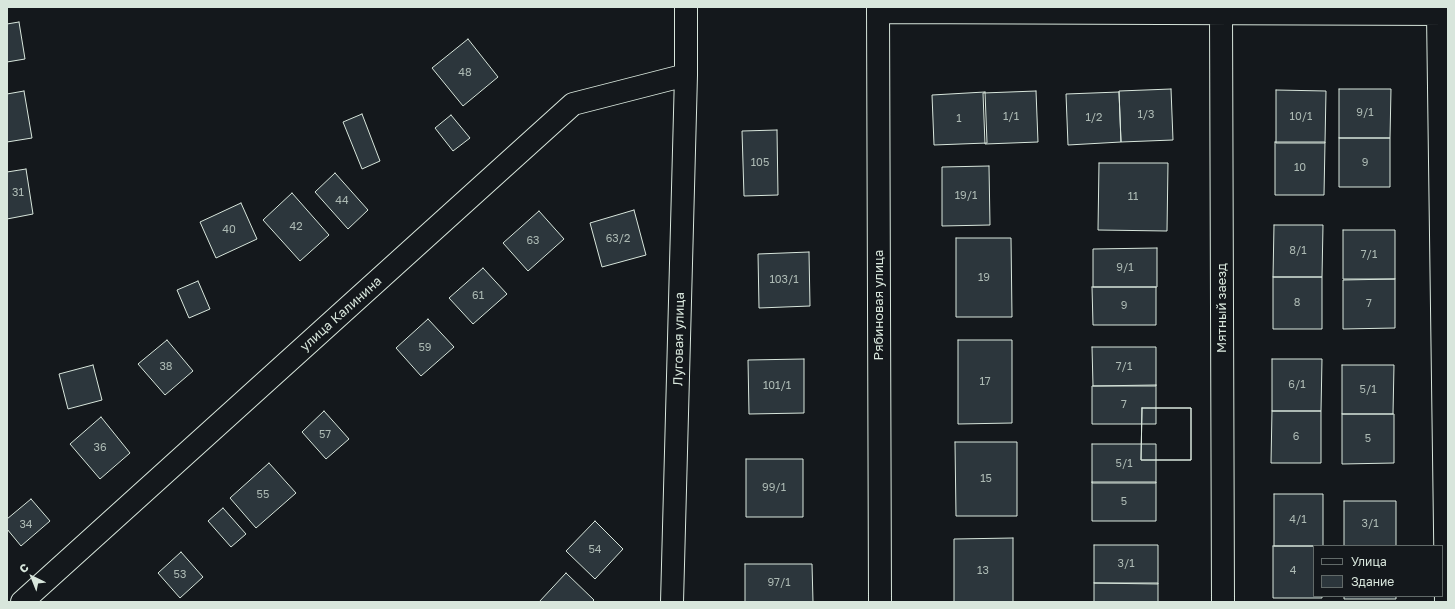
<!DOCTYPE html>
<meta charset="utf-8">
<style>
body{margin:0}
#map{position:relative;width:1455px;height:609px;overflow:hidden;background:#14181c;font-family:"Golos Text",sans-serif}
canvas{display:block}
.frame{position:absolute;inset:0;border:8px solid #d8e6dc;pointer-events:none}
.legend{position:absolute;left:1313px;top:545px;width:130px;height:52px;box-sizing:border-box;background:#14181c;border:1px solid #626a69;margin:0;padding:5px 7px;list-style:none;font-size:12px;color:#d8e6dc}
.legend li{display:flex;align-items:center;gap:8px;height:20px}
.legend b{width:20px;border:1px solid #626a69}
.north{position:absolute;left:12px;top:557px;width:40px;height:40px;-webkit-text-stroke:3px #14181c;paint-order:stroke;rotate:317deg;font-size:11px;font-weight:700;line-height:16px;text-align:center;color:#d8e6dc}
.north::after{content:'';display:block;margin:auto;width:14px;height:18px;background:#d8e6dc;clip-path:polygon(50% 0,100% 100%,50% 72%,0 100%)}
</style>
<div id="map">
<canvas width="1455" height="609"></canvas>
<div class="frame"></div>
<ul class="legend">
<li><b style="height:5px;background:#14181c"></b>Улица</li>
<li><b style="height:11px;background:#2c363c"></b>Здание</li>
</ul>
<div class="north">С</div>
</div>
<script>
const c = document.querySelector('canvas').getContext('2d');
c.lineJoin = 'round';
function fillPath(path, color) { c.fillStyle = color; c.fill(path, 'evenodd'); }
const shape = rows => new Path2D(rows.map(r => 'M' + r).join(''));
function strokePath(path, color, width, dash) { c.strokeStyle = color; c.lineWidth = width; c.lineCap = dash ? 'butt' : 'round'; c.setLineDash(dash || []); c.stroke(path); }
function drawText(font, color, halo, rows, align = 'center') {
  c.font = font + ' "Golos Text",sans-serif'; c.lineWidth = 3; c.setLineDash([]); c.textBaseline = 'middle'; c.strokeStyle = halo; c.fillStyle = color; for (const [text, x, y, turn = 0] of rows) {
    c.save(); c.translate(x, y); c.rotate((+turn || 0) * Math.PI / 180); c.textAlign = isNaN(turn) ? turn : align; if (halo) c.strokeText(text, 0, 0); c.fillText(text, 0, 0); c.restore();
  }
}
const building = shape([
 [19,22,25,59,7,62,7,24,19,22],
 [468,39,498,77,463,106,432,68,468,39],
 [1171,89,1173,140,1121,142,1119,91,1171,89],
 [1339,89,1391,89,1390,138,1339,138,1339,89],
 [1276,90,1326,91,1325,143,1276,143,1276,90],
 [24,91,32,138,7,142,7,94,24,91],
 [1036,91,1038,142,985,144,983,93,1036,91],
 [985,92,987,143,934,145,932,95,985,92],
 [1119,92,1121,142,1068,145,1066,94,1119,92],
 [362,114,380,161,362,169,343,122,362,114],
 [451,115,470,138,453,151,435,128,451,115],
 [777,130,778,195,744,196,742,131,777,130],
 [1339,138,1390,138,1390,187,1339,187,1339,138],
 [1275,142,1325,142,1324,195,1275,195,1275,142],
 [1099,163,1168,163,1167,231,1098,230,1099,163],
 [989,166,990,225,942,226,942,167,989,166],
 [26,169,33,214,7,219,7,172,26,169],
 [335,173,368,210,348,229,315,192,335,173],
 [292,193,329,235,300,261,263,220,292,193],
 [241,203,257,239,216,258,200,222,241,203],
 [634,210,646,255,602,267,590,223,634,210],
 [539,211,564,239,528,271,503,243,539,211],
 [1274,225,1323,225,1322,277,1273,277,1274,225],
 [1343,230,1395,230,1395,279,1343,279,1343,230],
 [956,238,1011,238,1012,317,956,317,956,238],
 [1157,248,1157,287,1093,287,1093,249,1157,248],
 [809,252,810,306,759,308,758,254,809,252],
 [483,268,507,294,473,324,449,298,483,268],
 [1273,277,1322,277,1322,329,1273,329,1273,277],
 [1395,279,1395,328,1343,329,1343,280,1395,279],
 [198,281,210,309,189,318,177,290,198,281],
 [1092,287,1156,287,1156,325,1093,325,1092,287],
 [428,319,454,347,421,376,396,348,428,319],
 [167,340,193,371,165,395,138,364,167,340],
 [958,340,1012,340,1012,423,958,424,958,340],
 [1092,347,1156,347,1156,386,1093,386,1092,347],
 [804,359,804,413,749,414,748,360,804,359],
 [1272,359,1322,359,1321,411,1272,411,1272,359],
 [93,365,102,400,68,409,59,374,93,365],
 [1342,365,1394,365,1393,414,1342,414,1342,365],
 [1156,385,1156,424,1092,424,1092,386,1156,385],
 [1142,408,1191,408,1191,460,1141,460,1142,408],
 [1142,408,1191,408,1191,460,1141,460,1142,408],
 [324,411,349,439,326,459,302,432,324,411],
 [1272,411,1321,411,1321,463,1271,463,1272,411],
 [1342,414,1394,414,1394,463,1342,464,1342,414],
 [101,417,130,453,100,479,70,444,101,417],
 [955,442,1017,442,1017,516,956,516,955,442],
 [1092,444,1156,444,1156,483,1092,483,1092,444],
 [746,459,803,459,803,517,746,517,746,459],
 [269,463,296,493,256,528,230,498,269,463],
 [1092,482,1156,482,1156,521,1092,521,1092,482],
 [1274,494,1323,494,1323,546,1274,546,1274,494],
 [31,499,50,521,21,546,7,529,7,519,31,499],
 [1344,501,1396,501,1396,546,1344,546,1344,501],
 [223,508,246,534,231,547,208,521,223,508],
 [595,521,623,549,595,579,566,551,595,521],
 [1013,538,1013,602,954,602,954,539,1013,538],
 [1094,545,1158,545,1158,584,1094,583,1094,545],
 [1273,546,1323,546,1314,546,1314,596,1322,596,1322,598,1273,598,1273,546],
 [181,552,203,577,180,598,158,573,181,552],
 [745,564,812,564,813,602,745,602,745,564],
 [566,573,594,600,592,602,539,602,566,573],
 [1094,583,1158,583,1158,602,1094,602,1094,583],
 [1344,596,1396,596,1396,599,1344,599,1344,596]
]);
const minor = shape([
 [878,7,880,602],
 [878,12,1448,14],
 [1221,13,1223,602],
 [1438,14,1446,602],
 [22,602,573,104,686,75],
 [672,602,686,75,686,7]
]);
const numberNames = [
 ["48",465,73],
 ["9/1",1365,113],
 ["1/3",1146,115],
 ["1/1",1011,117],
 ["10/1",1301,117],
 ["1/2",1094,118],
 ["1",959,119],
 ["105",760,163],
 ["9",1365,163],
 ["10",1300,168],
 ["31",18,193],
 ["19/1",966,196],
 ["11",1133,197],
 ["44",342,201],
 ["42",296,227],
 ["40",229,230],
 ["63/2",618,239],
 ["63",533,241],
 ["8/1",1298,251],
 ["7/1",1369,255],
 ["9/1",1125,268],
 ["19",984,278],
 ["103/1",784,280],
 ["61",478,296],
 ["8",1297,303],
 ["7",1369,304],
 ["9",1124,306],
 ["59",425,348],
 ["38",166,367],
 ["7/1",1124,367],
 ["17",985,382],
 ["6/1",1297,385],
 ["101/1",777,386],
 ["5/1",1368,390],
 ["7",1124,405],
 ["57",325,435],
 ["6",1296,437],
 ["5",1368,439],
 ["36",100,448],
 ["5/1",1124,464],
 ["15",986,479],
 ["99/1",774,488],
 ["55",263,495],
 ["5",1124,502],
 ["4/1",1298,520],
 ["3/1",1370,524],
 ["34",26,525],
 ["54",595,550],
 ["3/1",1126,564],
 ["13",983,571],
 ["4",1293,571],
 ["53",180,575],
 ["97/1",779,583]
];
const streetNames = [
 ["Рябиновая улица",879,305,-90],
 ["Мятный заезд",1222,308,-90],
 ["улица Калинина",341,314,-42],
 ["Луговая улица",679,339,-89]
];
fillPath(building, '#2c363c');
strokePath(building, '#d8e6dc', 1);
strokePath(minor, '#d8e6dc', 24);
strokePath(minor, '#14181c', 22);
drawText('11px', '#adbab4', null, numberNames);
drawText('13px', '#d8e6dc', '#14181c', streetNames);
</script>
